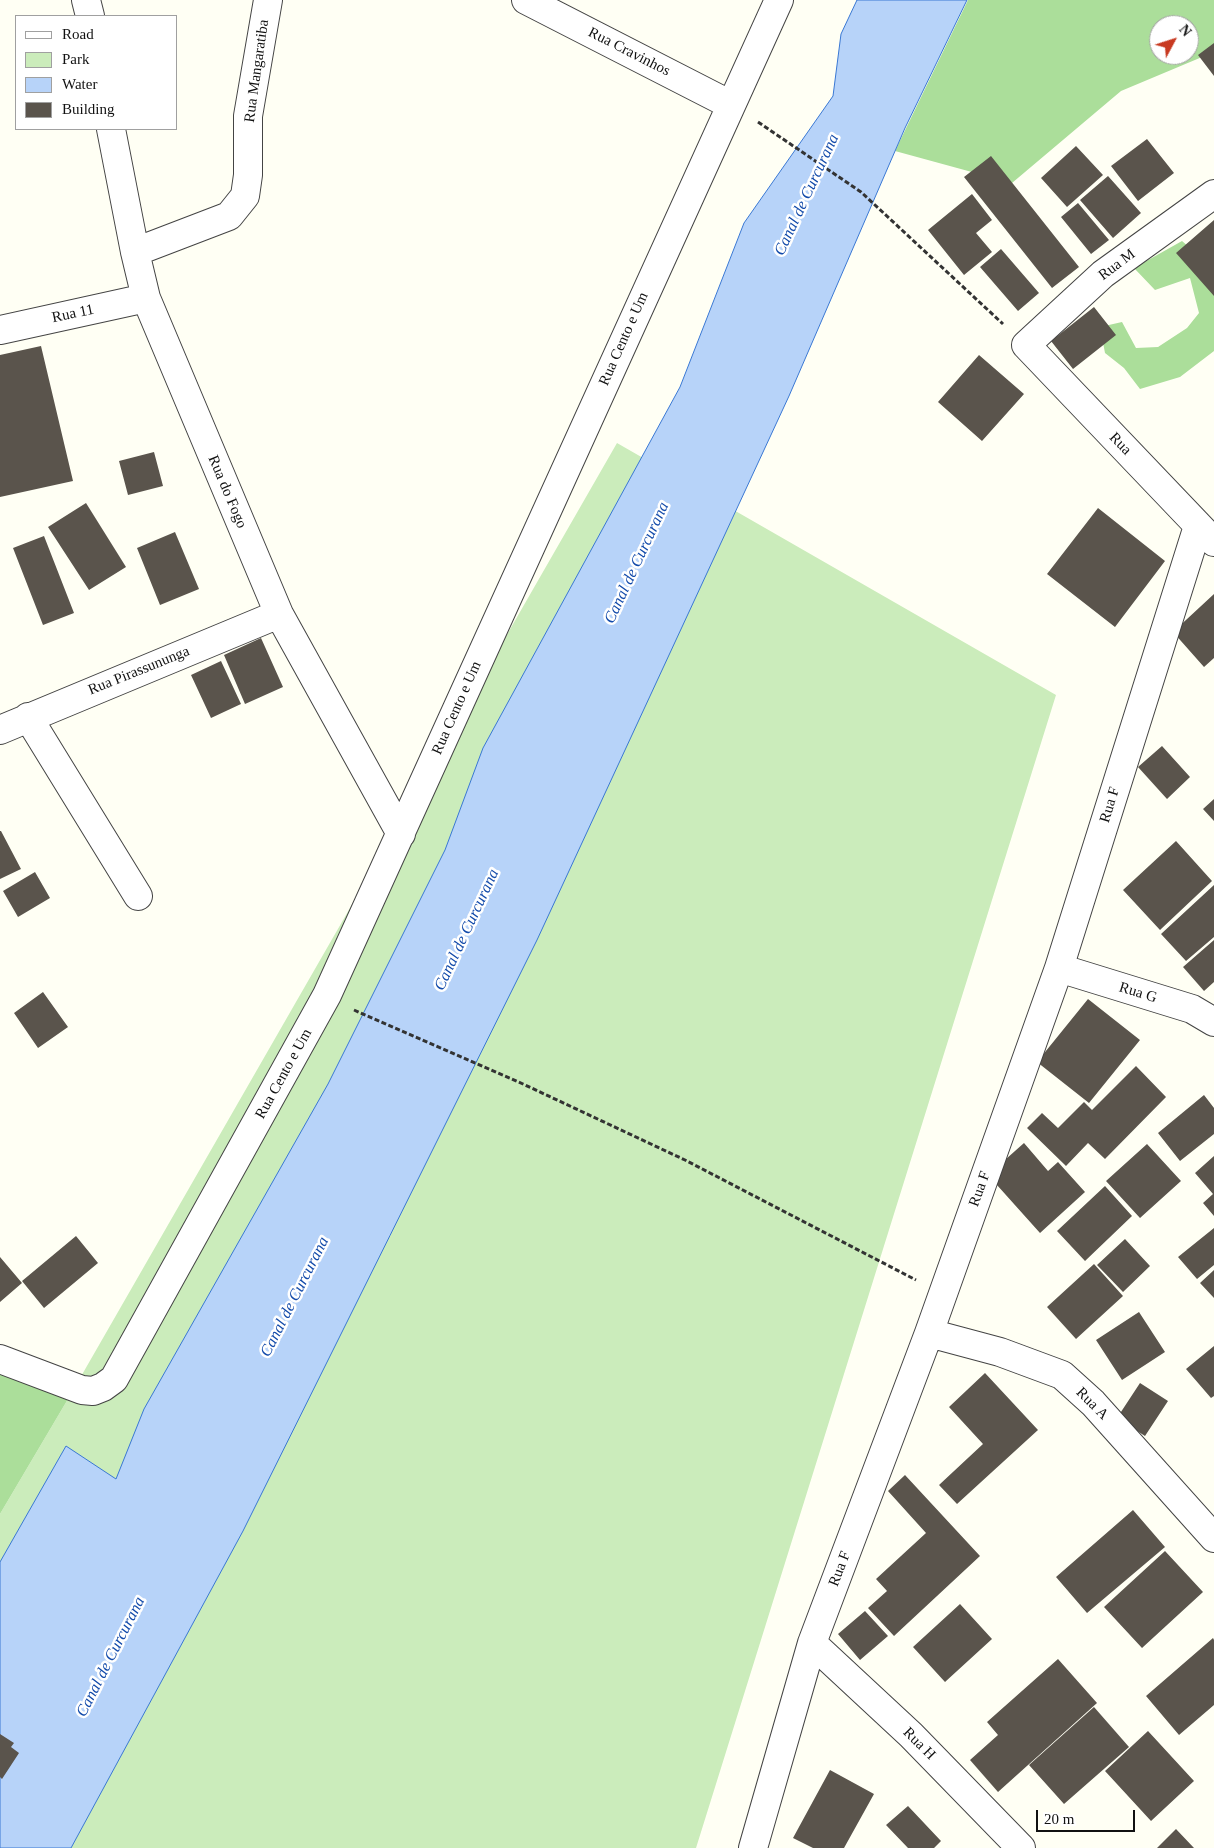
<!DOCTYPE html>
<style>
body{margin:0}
#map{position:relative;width:1214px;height:1848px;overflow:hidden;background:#fffff4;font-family:Georgia,serif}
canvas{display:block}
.legend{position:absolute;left:15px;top:15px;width:162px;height:115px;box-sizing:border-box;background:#fff;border:1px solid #a0a0a0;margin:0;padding:6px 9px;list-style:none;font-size:15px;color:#111}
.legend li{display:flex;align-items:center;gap:10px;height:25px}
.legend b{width:25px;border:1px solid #a0a0a0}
.north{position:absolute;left:1149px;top:15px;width:50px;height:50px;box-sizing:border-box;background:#fff;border:1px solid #a0a0a0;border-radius:50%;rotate:50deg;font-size:14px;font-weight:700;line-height:20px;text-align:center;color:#111}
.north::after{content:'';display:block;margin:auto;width:18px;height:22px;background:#c83a21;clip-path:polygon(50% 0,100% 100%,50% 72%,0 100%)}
.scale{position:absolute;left:1036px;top:1810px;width:99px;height:22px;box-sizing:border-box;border:2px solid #111;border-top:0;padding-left:6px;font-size:15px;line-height:18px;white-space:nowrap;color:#111;-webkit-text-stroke:4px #fff;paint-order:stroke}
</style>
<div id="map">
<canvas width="1214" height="1848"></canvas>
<ul class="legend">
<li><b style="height:6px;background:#fff"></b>Road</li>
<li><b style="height:14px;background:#cbecbb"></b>Park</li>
<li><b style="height:14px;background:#b7d3f9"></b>Water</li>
<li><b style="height:14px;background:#5a544c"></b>Building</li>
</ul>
<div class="north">N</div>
<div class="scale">20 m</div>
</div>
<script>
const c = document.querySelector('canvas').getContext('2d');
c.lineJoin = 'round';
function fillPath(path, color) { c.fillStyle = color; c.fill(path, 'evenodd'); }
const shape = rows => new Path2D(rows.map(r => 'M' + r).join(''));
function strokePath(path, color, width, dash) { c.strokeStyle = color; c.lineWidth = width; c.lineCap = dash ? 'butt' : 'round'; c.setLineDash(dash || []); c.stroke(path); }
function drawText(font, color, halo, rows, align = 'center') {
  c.font = font + ' Georgia,serif'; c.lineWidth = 5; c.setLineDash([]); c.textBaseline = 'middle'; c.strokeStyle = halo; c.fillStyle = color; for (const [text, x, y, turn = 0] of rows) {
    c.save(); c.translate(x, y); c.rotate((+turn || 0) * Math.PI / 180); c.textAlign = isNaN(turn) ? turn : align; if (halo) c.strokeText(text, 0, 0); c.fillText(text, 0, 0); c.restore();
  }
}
const green = shape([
 [617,443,1056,695,696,1848,0,1848,0,1514,68,1399]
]);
const forest = shape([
 [968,0,1214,0,1214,52,1121,91,1012,183,895,151],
 [1159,25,1189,25,1189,55,1159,55],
 [1182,241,1210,265,1214,271,1214,351,1180,377,1140,389,1124,368,1105,353,1100,327,1122,322,1136,348,1158,347,1187,328,1199,313,1190,278,1155,290,1134,268],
 [0,1360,68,1399,0,1514]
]);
const water = shape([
 [857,0,967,0,905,128,789,396,537,940,243,1531,71,1848,0,1848,0,1562,66,1446,116,1479,144,1409,328,1084,445,850,483,748,680,387,744,223,833,96,841,34,857,0]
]);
const building = shape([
 [1214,43,1214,76,1198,55],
 [1147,139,1174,173,1138,201,1111,166],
 [1076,146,1103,175,1067,207,1041,178],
 [991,156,1079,267,1052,288,964,177],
 [1108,176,1141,213,1113,238,1080,200],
 [972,194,992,220,976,233,992,252,964,275,928,230],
 [1078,203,1109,240,1091,254,1061,217],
 [1214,220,1214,296,1176,253],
 [1001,249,1039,293,1018,311,980,267],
 [1094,307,1116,335,1073,369,1051,341],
 [41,346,73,481,0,497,0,355],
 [979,355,1024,394,982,441,938,402],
 [154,452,163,486,128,495,119,461],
 [86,503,126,567,89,590,48,527],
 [1098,508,1165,561,1115,627,1047,574],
 [175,532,199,589,160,605,137,548],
 [44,536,74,613,43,625,13,548],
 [1214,594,1214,658,1204,667,1173,632],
 [261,638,283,687,245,704,224,655],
 [221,661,241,704,211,718,191,675],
 [1162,746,1190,777,1167,799,1138,767],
 [1214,799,1214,821,1203,809],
 [0,831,1,831,21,869,0,879],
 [1176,841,1212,881,1160,930,1123,890],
 [35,872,50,898,18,917,3,891],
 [1214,885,1214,937,1186,961,1161,934],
 [1214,940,1214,982,1204,991,1183,967],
 [43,992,68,1027,38,1048,14,1013],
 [1088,999,1140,1040,1089,1103,1037,1062],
 [1136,1066,1166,1097,1105,1159,1088,1143,1066,1166,1027,1128,1042,1113,1058,1128,1084,1102,1092,1110],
 [1204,1095,1214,1108,1214,1134,1180,1161,1158,1133],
 [1024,1143,1048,1171,1058,1162,1085,1192,1040,1233,988,1175],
 [1147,1144,1181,1181,1140,1218,1106,1181],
 [1214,1156,1214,1216,1203,1203,1213,1194,1195,1173],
 [1105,1186,1132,1216,1085,1261,1057,1231],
 [1214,1228,1214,1265,1197,1279,1178,1257],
 [76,1236,98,1263,44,1308,22,1281],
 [1125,1239,1150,1266,1123,1292,1097,1265],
 [0,1257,22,1283,0,1302],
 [1094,1264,1123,1296,1076,1339,1047,1307],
 [1214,1270,1214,1298,1200,1283],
 [1139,1312,1165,1352,1122,1380,1096,1340],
 [1214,1346,1214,1396,1211,1398,1186,1369],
 [985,1373,1038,1430,957,1504,939,1485,983,1444,949,1407],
 [1140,1383,1168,1401,1145,1436,1117,1418],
 [905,1475,980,1556,894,1636,868,1608,887,1591,876,1579,926,1533,888,1491],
 [1133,1510,1165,1547,1087,1613,1056,1577],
 [1165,1551,1203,1592,1142,1648,1104,1607],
 [960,1604,992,1639,945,1682,913,1647],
 [865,1611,888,1636,860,1660,838,1634],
 [1213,1638,1214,1640,1214,1705,1179,1735,1146,1696],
 [1058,1659,1097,1703,998,1792,970,1760,998,1735,987,1722],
 [1094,1707,1129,1747,1064,1804,1029,1765],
 [1148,1731,1194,1781,1151,1821,1105,1771],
 [0,1734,14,1743,11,1747,19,1753,2,1779,0,1777],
 [830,1770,874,1794,844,1848,813,1848,793,1838],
 [908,1806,941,1841,934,1848,908,1848,886,1825],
 [1176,1829,1194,1848,1157,1848]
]);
const path = shape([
 [758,122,861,192,1003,324],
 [354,1010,523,1084,685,1160,916,1280]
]);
const minor = shape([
 [86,0,90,16],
 [526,0,731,105],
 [111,129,135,252,146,298,279,614,401,834],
 [1214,194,1103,274,1026,345,1214,542],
 [135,252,229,216,245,196,248,175,248,116,268,0],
 [0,330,146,298],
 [28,717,138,896],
 [0,730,279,614],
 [1059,968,1192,1009,1214,1022],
 [929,1333,1000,1352,1062,1375,1093,1403,1214,1538],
 [0,1359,82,1390,93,1391,103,1387,114,1379,327,995,779,0],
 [812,1643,911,1735,1021,1848],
 [753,1848,812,1643,929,1333,1059,968,1198,526]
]);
const streetNames = [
 ["Rua Cravinhos",629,52,27],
 ["Rua Mangaratiba",257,71,-82],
 ["Rua M",1117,265,-37],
 ["Rua 11",73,314,-12],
 ["Rua Cento e Um",624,339,-66],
 ["Rua",1120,444,46],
 ["Rua do Fogo",227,492,67],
 ["Rua Pirassununga",139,671,-22],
 ["Rua Cento e Um",457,708,-66],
 ["Rua F",1110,805,-73],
 ["Rua G",1138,993,17],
 ["Rua Cento e Um",284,1074,-61],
 ["Rua F",980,1189,-70],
 ["Rua A",1092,1404,45],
 ["Rua F",840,1569,-69],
 ["Rua H",919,1744,45]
];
const waterNames = [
 ["Canal de Curcurana",807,195,-65],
 ["Canal de Curcurana",637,563,-65],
 ["Canal de Curcurana",467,930,-65],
 ["Canal de Curcurana",295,1297,-63],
 ["Canal de Curcurana",111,1657,-63]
];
fillPath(green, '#cbecbb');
fillPath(forest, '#abde9a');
fillPath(water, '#b7d3f9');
strokePath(water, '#3a78d3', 1);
fillPath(building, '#5a544c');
strokePath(minor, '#444', 30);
strokePath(path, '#333', 3, [5, 2.5]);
strokePath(minor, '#fff', 28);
drawText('15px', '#111', '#fff', streetNames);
drawText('italic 16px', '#124aaa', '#fff', waterNames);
</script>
